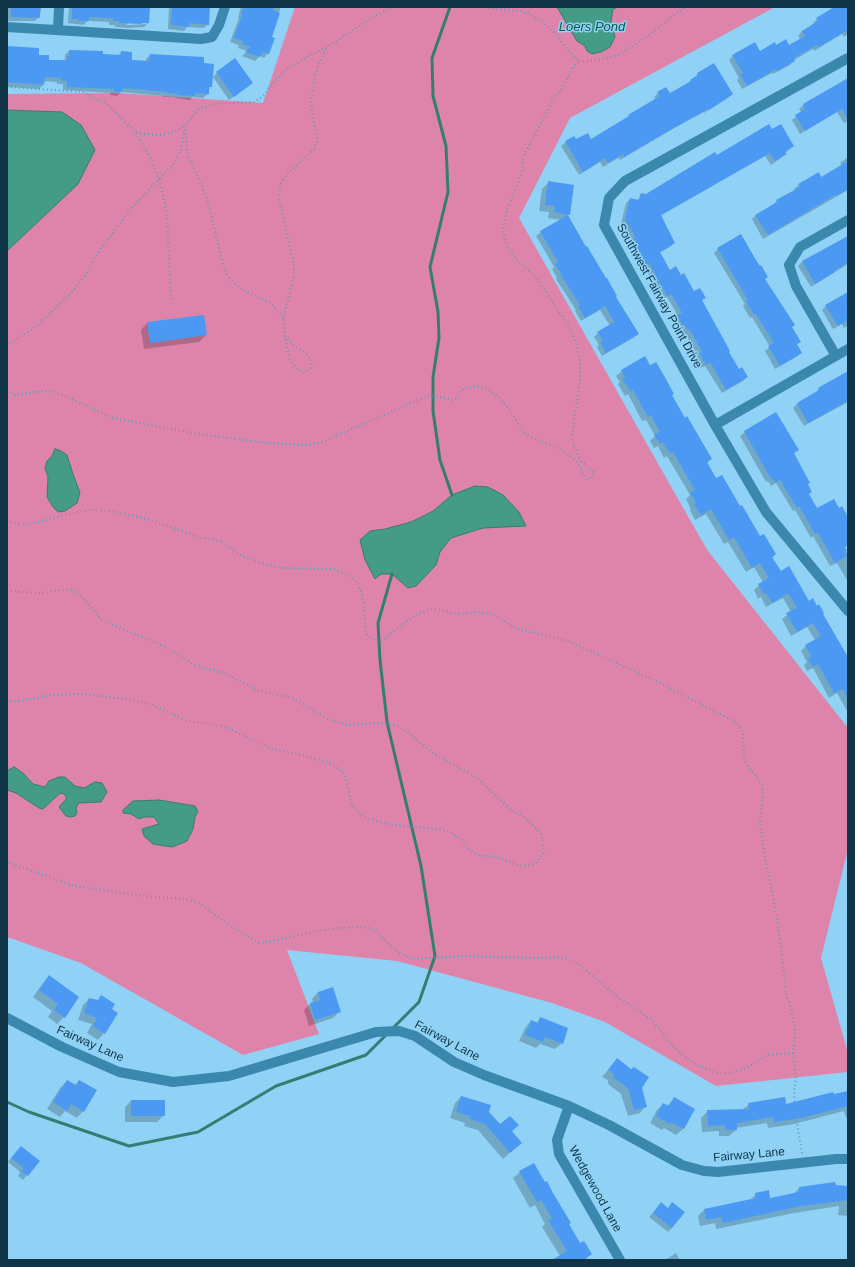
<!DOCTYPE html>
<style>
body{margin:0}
#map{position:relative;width:855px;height:1267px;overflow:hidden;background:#90d2f6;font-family:Arial,sans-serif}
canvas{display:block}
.frame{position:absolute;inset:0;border:8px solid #103547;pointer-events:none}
</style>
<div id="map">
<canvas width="855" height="1267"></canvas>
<div class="frame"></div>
</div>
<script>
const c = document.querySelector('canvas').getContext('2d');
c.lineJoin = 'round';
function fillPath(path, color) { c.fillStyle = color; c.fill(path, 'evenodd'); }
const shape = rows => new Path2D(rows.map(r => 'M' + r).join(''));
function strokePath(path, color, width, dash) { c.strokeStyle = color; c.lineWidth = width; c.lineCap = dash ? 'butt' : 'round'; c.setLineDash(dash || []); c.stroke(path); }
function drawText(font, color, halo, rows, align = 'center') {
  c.font = font + ' Arial,sans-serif'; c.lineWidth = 3; c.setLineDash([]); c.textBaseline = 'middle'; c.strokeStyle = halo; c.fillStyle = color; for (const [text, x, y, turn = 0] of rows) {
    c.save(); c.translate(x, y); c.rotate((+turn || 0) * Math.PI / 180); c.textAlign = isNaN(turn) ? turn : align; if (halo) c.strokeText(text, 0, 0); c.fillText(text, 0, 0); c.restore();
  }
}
const green = shape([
 [295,7,775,7,570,118,519,218,690,520,708,551,848,728,848,849,821,958,848,1053,848,1072,716,1086,605,1022,552,1003,397,961,287,950,319,1034,243,1055,81,963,7,937,7,94,118,93,263,103]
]);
const water = shape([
 [557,7,619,7,613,9,611,21,615,37,610,47,601,52,592,54,587,51,585,46,577,41,557,7],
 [7,110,62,112,81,125,95,150,78,184,7,251,7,110],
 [55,449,61,451,67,455,73,474,80,493,77,503,65,511,58,512,53,507,47,497,48,477,45,468,47,461,52,456,55,449],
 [475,486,488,487,503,495,519,512,526,526,483,528,451,538,440,552,436,565,416,586,408,588,392,574,381,574,375,579,365,560,360,540,370,531,385,529,411,522,433,511,452,495,475,486],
 [14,767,23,773,33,784,45,787,49,781,59,777,65,777,75,786,84,788,95,782,102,783,107,792,101,802,78,803,76,809,77,813,75,816,70,817,66,816,59,807,67,798,64,794,61,793,58,795,43,809,39,808,16,793,7,790,7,771,14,767],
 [159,800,195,806,198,811,195,817,193,829,187,841,172,847,153,844,144,836,142,829,159,824,154,817,144,817,139,819,131,814,123,813,123,810,133,801,159,800]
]);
const shadow = shape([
 [8,7,41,7,41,12,39,14,39,17,35,21,7,21],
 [69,7,149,7,148,23,144,27,127,28,115,27,115,25,109,25,109,22,88,21,83,25,68,23],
 [146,22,146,24,127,25,127,23],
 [169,7,209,7,208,24,204,28,187,27,184,31,168,29],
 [241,7,281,7,270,37,268,53,264,58,260,56,255,61,242,56,247,51,238,48,239,45,230,42,239,18,238,18],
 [835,7,848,7,848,34,844,37,842,34,814,51,813,49,794,60,790,65,773,74,772,73,742,89,737,80,739,78,729,60,733,56,760,52,776,46,789,46,801,40,798,36,802,31,814,25,813,23,817,19],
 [7,46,38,56,48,61,63,61,65,59,65,55,69,51,118,56,121,52,131,61,146,62,146,59,150,55,202,64,211,86,208,90,208,94,203,98,192,97,190,100,175,98,175,97,163,97,163,96,121,92,117,96,110,95,110,93,63,90,63,84,57,84,57,82,43,81,43,85,39,89,7,87],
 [217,73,252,83,229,100,213,77],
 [698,74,732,94,728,98,704,113,704,112,671,130,620,160,618,158,603,167,600,162,579,175,561,146,566,142,574,137,576,141,591,140,656,100,654,97,658,93,669,95,686,85],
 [848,79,848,121,844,123,837,112,800,134,792,120,801,112,799,109,803,105],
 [772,130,793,146,785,153,785,154,781,158,771,165,765,156,660,216,674,243,670,247,659,253,670,271,681,276,694,292,704,298,701,301,728,352,739,370,747,377,743,381,722,393,705,366,701,368,696,358,698,356,685,333,684,334,681,328,679,329,674,320,678,316,667,297,663,299,644,267,641,269,627,246,632,241,621,224,626,203,630,199,637,201,641,194,647,196,717,156],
 [848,157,848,190,763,239,752,219,756,215,772,206,777,201,795,191,794,189,799,185,818,173,821,178,842,166,840,163],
 [549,182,569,214,567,216,638,334,633,338,602,356,597,347,599,345,594,337,598,333,610,326,600,310,581,321,575,311,576,310,556,279,557,278,552,269,554,267,536,236,541,232,561,220,548,218,549,212,539,211,542,189],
 [848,236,848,264,811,287,798,266,802,262],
 [718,249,764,280,800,342,796,345,801,353,796,357,775,369,765,351,770,347,752,317,750,318,743,306,745,304,714,253],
 [848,298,848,325,844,328,842,324,833,329,822,310,826,306],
 [147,323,206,335,199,342,144,349,141,330],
 [650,367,671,395,684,419,711,459,706,464,716,480,740,507,760,538,775,554,772,558,780,573,808,602,822,614,848,659,848,713,837,693,829,698,813,668,807,671,804,665,807,662,801,651,806,646,815,640,807,627,791,636,782,619,791,612,783,598,766,607,761,597,758,599,754,590,763,582,754,567,746,572,728,542,724,544,706,514,695,520,690,510,691,509,686,499,690,495,667,456,664,458,658,446,654,448,650,441,655,436,646,420,642,421,628,394,625,396,618,384,620,382,616,376,622,371],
 [848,372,848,402,804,426,793,408,797,404,815,394,819,389],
 [745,432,798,450,793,454,807,485,808,495,817,510,848,528,848,545,844,548,848,555,848,582,837,563,830,566,813,536,811,538,795,510,793,511,776,483,771,486,768,481,766,482,740,436],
 [49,977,64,1017,57,1024,48,1017,52,1011,33,997,43,983],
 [318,992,339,1012,333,1018,309,1026,304,1010,310,1004,313,1003,312,999],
 [89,999,104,1033,98,1040,87,1033,92,1024,78,1020,83,1005],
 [540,1019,562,1043,555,1049,540,1044,536,1048,519,1041,525,1028,531,1021,536,1023],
 [617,1059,641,1088,646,1106,640,1113,628,1116,621,1094,608,1084,608,1080,602,1077],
 [67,1081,74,1086,79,1081,95,1091,83,1111,77,1118,65,1111,60,1117,47,1109,60,1088],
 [848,1092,848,1117,846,1118,844,1111,794,1124,768,1128,767,1123,736,1128,736,1130,729,1136,719,1136,719,1131,702,1132,701,1118,708,1111,742,1110,749,1104,785,1105],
 [461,1097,488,1112,500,1126,511,1132,514,1149,503,1159,478,1130,464,1126,465,1123,450,1118,455,1103],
 [675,1098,694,1109,683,1129,676,1135,664,1128,662,1130,650,1123,657,1110,663,1104,667,1106],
 [131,1101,164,1115,157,1122,125,1122,125,1107],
 [17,1151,38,1161,23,1180,18,1176,20,1172,8,1162],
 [520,1172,568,1224,580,1244,591,1254,585,1260,554,1260,560,1256,542,1227,545,1224,535,1205,530,1208,513,1178],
 [835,1186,848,1187,848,1216,838,1215,839,1206,794,1213,716,1229,715,1223,700,1226,698,1216,704,1210,749,1201,756,1194,770,1199,793,1195,799,1188],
 [657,1208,668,1209,672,1228,668,1232,649,1217],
 [676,1253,680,1260,665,1260]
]);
const stream = shape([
 [450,7,432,58,433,96,446,146,448,192,430,267,438,312,439,338,433,377,433,411,440,460,452,495],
 [392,1029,419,1002,435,956,421,866,387,722,380,660,378,623,392,574],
 [7,1102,29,1112,129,1146,198,1132,276,1086,366,1055,387,1034]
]);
const building = shape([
 [11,7,40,7,40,18,11,17],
 [72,7,150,7,149,23,142,23,142,24,119,23,119,21,113,21,113,18,89,17,89,21,79,21,79,19,72,19],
 [172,7,210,7,209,25,189,23,189,27,171,25],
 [244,7,274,7,273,10,280,13,272,37,275,38,269,54,262,52,260,57,245,52,251,47,242,44,243,41,234,38,242,14,241,13],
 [834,7,848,7,848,30,819,47,817,45,794,58,795,61,778,71,776,69,747,86,740,75,743,73,732,55,755,42,760,51,775,42,776,45,786,39,789,45,805,36,802,31,818,21,816,18],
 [7,46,39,48,39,55,49,55,49,60,67,60,67,56,69,56,69,50,103,51,103,54,121,55,121,51,132,52,132,60,149,61,150,54,204,57,204,63,214,64,212,87,209,87,209,94,195,93,195,96,178,95,178,94,167,93,167,92,123,88,122,92,113,92,114,89,67,87,67,81,61,80,61,78,45,77,44,85,7,82],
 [235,58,253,83,234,97,216,72],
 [714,63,733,94,709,110,708,109,677,126,624,157,623,154,608,163,605,158,583,172,565,141,574,136,576,139,588,133,591,139,629,116,628,115,660,96,657,92,666,87,670,93,691,81,690,80,698,75,697,73],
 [848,78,848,120,842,109,805,131,795,115,805,109,803,104],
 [769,124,772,129,781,124,794,146,785,152,787,154,775,161,770,153,661,215,675,243,660,252,670,270,676,266,681,275,684,273,694,291,700,288,706,298,702,300,730,351,729,352,739,369,742,367,748,377,726,390,710,362,706,365,699,353,702,352,690,330,688,330,685,325,683,326,677,315,682,313,671,294,667,296,649,263,645,265,631,241,636,238,625,219,630,198,639,200,641,193,646,194,659,186,715,152,717,155],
 [848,161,848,189,836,196,835,195,768,235,755,215,777,202,776,200,800,187,798,184,819,172,821,177],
 [548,181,574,185,570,215,554,212,555,206,545,205],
 [568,215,586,247,587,246,606,278,607,278,617,296,616,297,639,334,606,353,600,342,603,340,597,332,614,322,605,306,585,318,578,306,580,305,560,274,561,273,555,264,558,262,540,231],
 [741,234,756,260,760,266,761,265,768,277,765,279,795,325,792,327,801,342,797,344,802,353,780,366,768,346,774,343,756,314,754,315,746,301,748,300,717,248],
 [848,236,848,263,834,271,835,272,815,284,802,261],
 [848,292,848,320,838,326,825,305],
 [204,315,207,335,150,343,147,322],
 [645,356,650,365,656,362,666,379,674,394,672,395,685,418,687,416,712,459,707,462,716,478,722,475,740,506,742,505,760,536,764,534,776,554,772,557,781,571,789,566,809,601,813,598,817,606,819,604,824,613,823,614,848,657,848,699,843,689,834,693,818,664,813,667,808,659,812,657,805,645,821,636,813,623,797,632,786,613,797,608,788,593,772,603,766,593,764,594,758,584,769,578,760,563,752,568,734,537,729,540,711,509,701,515,694,504,696,503,690,493,695,490,673,452,670,453,663,442,660,444,654,435,660,432,651,415,648,417,633,390,630,391,622,378,625,377,621,370],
 [848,371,848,401,808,423,797,403,819,390,818,388],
 [776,412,799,450,794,453,810,483,808,484,812,492,809,494,817,508,834,499,839,508,842,506,848,517,848,545,845,547,847,551,845,552,847,556,835,563,818,533,815,534,799,506,797,508,780,480,775,483,772,478,771,479,744,431],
 [49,975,79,997,65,1018,54,1010,58,1004,39,990],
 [333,987,341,1012,315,1020,310,1003,320,1000,318,992],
 [101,995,115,1004,112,1009,118,1013,105,1034,93,1026,97,1018,84,1013,89,998,98,1000],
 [540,1017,568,1028,563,1044,545,1037,543,1042,525,1035,531,1020,538,1023],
 [617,1058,631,1069,634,1067,649,1077,642,1088,647,1107,634,1110,628,1088,614,1078,614,1074,608,1070],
 [67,1080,76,1085,79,1080,97,1090,84,1112,71,1104,67,1111,53,1102],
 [848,1091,848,1106,801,1118,774,1122,773,1117,737,1123,737,1130,725,1130,725,1125,708,1126,707,1110,749,1109,748,1103,785,1097,786,1104,833,1092,834,1094],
 [461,1096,491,1105,489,1112,500,1124,510,1116,519,1125,512,1131,522,1143,510,1153,485,1124,470,1119,470,1116,456,1112],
 [674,1097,695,1109,684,1129,671,1122,670,1124,656,1116,663,1103,669,1106],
 [131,1100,165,1100,165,1116,131,1116],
 [21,1146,40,1161,28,1176,21,1171,24,1168,11,1158],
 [534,1163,545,1182,547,1181,553,1193,571,1223,569,1224,580,1243,584,1241,592,1254,583,1260,552,1260,567,1251,548,1220,552,1218,541,1200,537,1202,519,1171],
 [835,1182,836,1185,848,1186,848,1200,801,1206,723,1223,721,1217,706,1220,704,1209,756,1198,755,1193,769,1190,770,1198,799,1192,799,1187],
 [661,1202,668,1208,672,1202,685,1212,672,1228,653,1213]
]);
const path = shape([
 [579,61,593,61,618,55,645,38,685,7],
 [7,87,84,92,110,107,136,133,160,135,173,132,185,126,199,109,213,104,254,102,264,95,273,83,285,70,305,58,327,47,375,16,393,7],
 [185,129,188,155,207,198,223,264,227,275,235,284,245,291,271,303,283,318],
 [136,133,152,161,161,185,167,216,171,300],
 [285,336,293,345,307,354,312,361,311,368,305,372,298,370,291,362,287,349,285,336,283,318,294,276,294,264,279,199,280,185,287,174,315,148,318,136,313,121,311,101,316,72,326,48],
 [7,345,37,326,70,294,85,276,93,260,106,242,132,208,175,162,180,152,185,126],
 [7,391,15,395,24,394,35,392,51,391,65,396,113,418,193,433,267,443,310,445,322,442,418,400,429,396,441,397,452,400,457,398,460,391,467,388,476,386,489,390,500,398,511,412,523,432,529,436,562,450,572,457,578,463,585,477,588,479,593,477,594,474,592,470,581,461,573,444,572,434,580,384,580,359,576,342,568,325,538,280,516,259,508,247,504,238,503,230,507,210,522,173,523,157,552,102,565,84,573,67,579,61,565,47,555,33,536,17,521,11,489,8,485,7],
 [7,521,18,524,25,525,72,513,91,510,112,511,147,519,202,538,212,539,221,542,242,556,265,564,282,568,333,569,348,575,357,582,361,592,364,605,365,630,368,636,375,640,383,640,404,623,419,613,432,609,441,610,457,614,479,612,492,614,518,629,568,641,658,682,734,721,740,726,743,734,744,757,746,763,762,785,763,791,760,823,765,857,775,907,781,946,786,994,791,1007,795,1030,793,1053,767,1055,745,1069,730,1073,717,1073,693,1063,675,1049,660,1029,650,1019,614,994,579,964,567,959,556,957,540,958,461,956,413,959,399,953,378,933,369,928,358,927,338,928,311,932,278,940,258,943,218,917,199,903,185,899,145,896,74,886,7,862],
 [7,591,42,593,70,589,82,596,101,620,166,647,195,665,224,673,259,691,293,698,328,719,348,725,379,723,394,725,405,730,436,755,476,777,509,808,529,821,542,835,544,852,535,864,520,866,498,857,477,855,469,849,462,840,450,832,438,829,402,826,382,823,364,817,352,806,346,780,342,771,329,763,303,755,272,749,228,728,210,724,187,721,153,705,135,700,81,694,51,695,21,701,7,701],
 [793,1053,796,1079,794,1092,796,1118,802,1153]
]);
const minor = shape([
 [7,27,201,39,212,37,219,25,225,7],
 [58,29,59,7],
 [848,58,625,181,609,198,604,225,715,425,766,512,848,611],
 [836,356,796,286,789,265,800,247,848,220],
 [715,425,848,349],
 [7,1018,62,1047,119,1072,173,1082,229,1076,376,1032,399,1031,415,1036,454,1062,484,1075,569,1106,609,1125,682,1165,704,1171,718,1172,836,1159,848,1159],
 [569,1106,557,1140,559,1154,620,1260]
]);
const streetNames = [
 ["Southwest Fairway Point Drive",659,296,61],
 ["Fairway Lane",447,1041,28],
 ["Fairway Lane",90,1044,24],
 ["Fairway Lane",749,1155,-5],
 ["Wedgewood Lane",595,1189,61]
];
const waterNames = [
 ["Loers Pond",592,27]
];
fillPath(green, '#de84aa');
fillPath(water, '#459c86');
strokePath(water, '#357d73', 1);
fillPath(shadow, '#0003');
strokePath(stream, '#357d73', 3);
fillPath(building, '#4b99f2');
strokePath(path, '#6198b5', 2, [1, 3]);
strokePath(minor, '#3a88ae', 10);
drawText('12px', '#103547', '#90d2f6', streetNames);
drawText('italic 13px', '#0e5747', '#90d2f6', waterNames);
</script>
